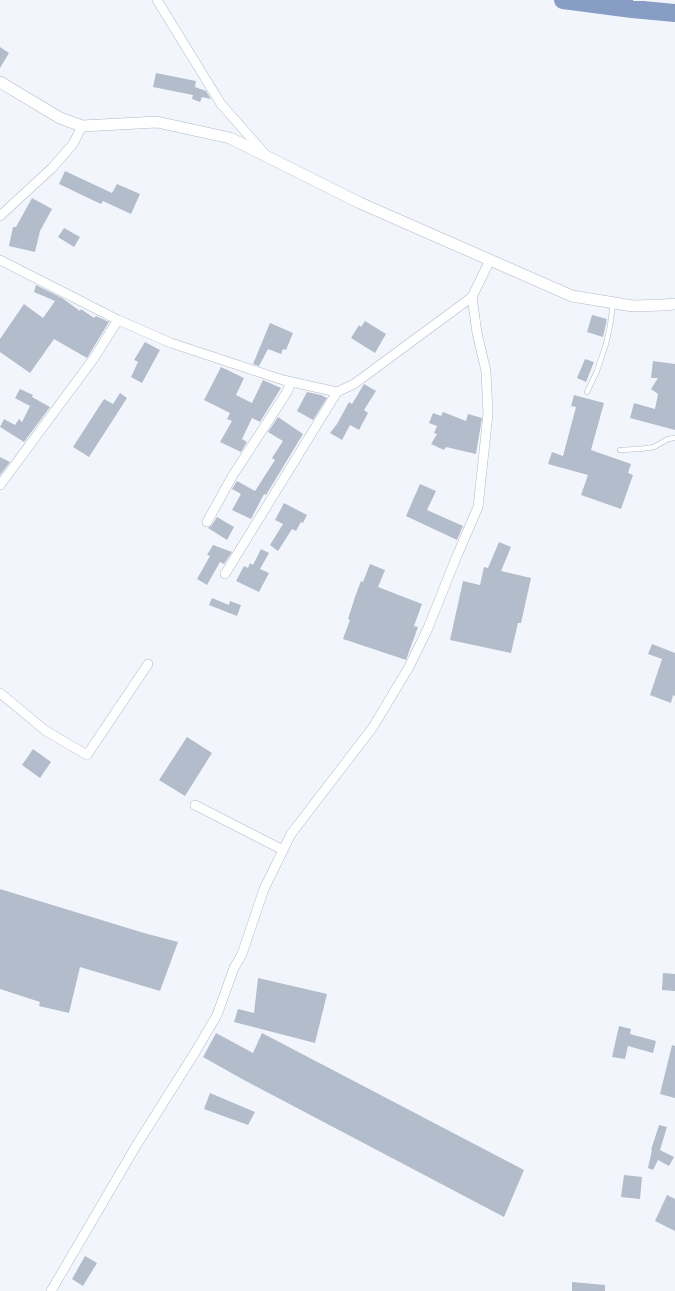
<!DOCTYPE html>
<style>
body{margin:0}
canvas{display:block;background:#f2f6fc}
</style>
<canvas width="675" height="1291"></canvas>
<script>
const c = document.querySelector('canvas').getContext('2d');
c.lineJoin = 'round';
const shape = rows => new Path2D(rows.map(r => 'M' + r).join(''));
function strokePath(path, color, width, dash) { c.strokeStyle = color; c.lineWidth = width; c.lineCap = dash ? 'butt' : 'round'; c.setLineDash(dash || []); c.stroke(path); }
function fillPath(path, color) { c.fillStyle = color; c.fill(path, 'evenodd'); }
const river = shape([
 [563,0,632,9,675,13]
]);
const building = shape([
 [0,47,9,53,0,68],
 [156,73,196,81,195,87,206,91,211,99,202,97,200,102,192,99,193,95,153,87],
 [65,171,112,193,117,184,140,194,131,214,103,201,101,204,59,184],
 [32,198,52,209,40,231,35,252,9,246,13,227,16,227],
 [64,228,80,237,74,247,58,237],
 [36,285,62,298,80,311,81,309,94,318,96,316,109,322,87,358,54,339,30,373,0,352,0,339,24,304,43,318,55,301,34,292],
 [592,315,607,319,603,337,587,332],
 [365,321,386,334,375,353,351,338,359,325,361,327],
 [270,323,293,333,286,350,283,349,281,354,268,349,259,366,253,364],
 [145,342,160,350,142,383,131,377,138,362,134,360],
 [585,359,594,362,586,382,577,378],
 [653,361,675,364,675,430,630,418,634,403,655,409,658,394,651,389,658,378,651,378],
 [221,367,244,378,236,395,252,403,263,380,281,388,260,422,252,418,242,439,247,442,241,452,220,442,232,421,227,419,230,413,204,400],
 [364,384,376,391,364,410,368,413,359,430,350,425,342,440,330,433,337,424,349,402,352,404],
 [20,389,33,395,32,397,50,407,24,442,0,427,4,419,15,425,19,419,22,422,30,406,15,398],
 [307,392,321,395,327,398,313,420,297,411],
 [120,393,127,398,89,457,73,447,104,399,113,404],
 [574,395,604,403,591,450,631,464,628,473,633,475,621,509,581,495,588,475,548,464,552,452,563,456,576,407,571,406],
 [443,412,466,421,468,414,482,418,476,454,446,447,444,450,431,444,437,434,434,433,437,426,429,423,433,413,441,416],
 [278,417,303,434,266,495,264,494,251,519,232,510,241,494,232,489,237,481,255,491,275,460,272,458,283,441,268,432],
 [0,457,10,462,0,475],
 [420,484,436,491,427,510,463,526,457,540,406,516],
 [284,503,307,515,303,523,301,522,296,531,292,529,278,551,270,545,283,524,275,520],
 [217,517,234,527,227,540,208,528,212,525],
 [499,542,511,547,501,571,531,578,521,623,518,623,511,653,450,640,463,581,480,585,484,567,488,568],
 [213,545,232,552,224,564,220,562,207,585,197,579,210,556,207,555],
 [261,549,269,553,260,569,269,573,259,592,236,581,244,566,248,568,250,563,253,565],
 [370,564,385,570,378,587,422,604,414,626,418,627,406,660,343,639,350,620,348,619,355,597,361,581,363,582],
 [212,598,229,605,230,601,241,605,237,616,209,605],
 [652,644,675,653,675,696,673,695,671,703,650,695,662,659,648,654],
 [187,737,212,753,185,796,159,780],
 [33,749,51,762,40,778,22,765],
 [0,889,144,933,178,942,160,991,80,967,69,1013,39,1006,40,1002,0,989],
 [663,973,675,974,675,991,662,990],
 [258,978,327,994,315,1043,234,1022,238,1009,254,1013],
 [619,1026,631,1029,630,1034,656,1041,653,1053,628,1046,625,1059,612,1057],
 [216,1033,253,1053,262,1033,524,1170,504,1217,242,1079,203,1057],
 [672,1045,675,1046,675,1098,660,1094],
 [210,1093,255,1112,248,1125,204,1109],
 [659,1125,667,1127,660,1150,674,1157,669,1166,658,1160,653,1170,648,1168,652,1150,651,1150],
 [624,1175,642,1177,640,1199,621,1197],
 [667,1195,675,1199,675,1231,655,1221],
 [85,1256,97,1263,83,1286,72,1279],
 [572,1282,605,1285,605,1291,572,1291]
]);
const service = shape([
 [587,392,597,371,606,344,610,326,613,303],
 [620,450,640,449,654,447,668,439,675,438]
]);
const minor = shape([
 [157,0,221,104,265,154],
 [0,216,52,168,73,144,82,126],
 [0,260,118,320,171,343,283,380,337,392],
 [0,485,94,358,118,320],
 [207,522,233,475,287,392,291,382],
 [225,574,337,392,354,384,472,297],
 [0,693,46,731,87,755,148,664],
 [195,805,283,850],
 [51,1291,136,1146,194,1054,217,1015,234,968,242,954,264,889,291,834,373,727,409,667,428,628,456,558,478,507,488,414,486,371,477,333,472,297,490,260]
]);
const tertiary = shape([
 [0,82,60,118,82,126,157,122,230,138,360,203,572,296,633,306,664,305,675,304]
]);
strokePath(river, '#889dc3', 18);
fillPath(building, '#b3bccb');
strokePath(service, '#b0b9c8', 5.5);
strokePath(minor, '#b0b9c8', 10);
strokePath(tertiary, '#b0b9c8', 12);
strokePath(service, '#fff', 4.5);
strokePath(minor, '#fff', 9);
strokePath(tertiary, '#fff', 11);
</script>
